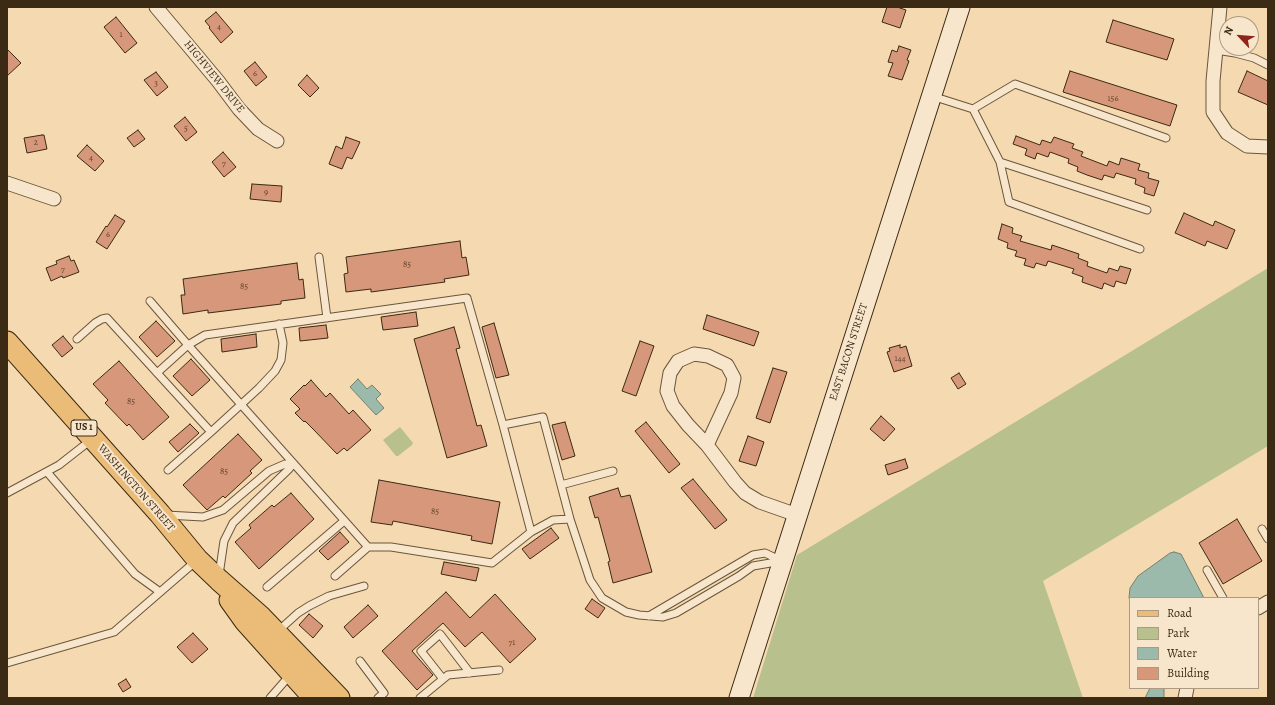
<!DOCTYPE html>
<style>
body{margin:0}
#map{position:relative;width:1275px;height:705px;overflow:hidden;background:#f5d9b0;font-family:Alegreya,serif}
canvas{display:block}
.frame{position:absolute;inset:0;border:8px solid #3b2a14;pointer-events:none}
.legend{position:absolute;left:1129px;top:597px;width:130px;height:92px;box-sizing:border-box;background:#f8e6cc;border:1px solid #ac9b82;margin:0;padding:5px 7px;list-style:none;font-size:12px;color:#3b2a14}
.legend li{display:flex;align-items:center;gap:8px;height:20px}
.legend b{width:20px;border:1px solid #ac9b82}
.north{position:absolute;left:1219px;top:16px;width:40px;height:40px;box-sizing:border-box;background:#f8e6cc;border:1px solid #ac9b82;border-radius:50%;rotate:296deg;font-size:11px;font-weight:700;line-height:16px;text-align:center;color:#3b2a14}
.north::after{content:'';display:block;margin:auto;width:14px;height:18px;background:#8f2418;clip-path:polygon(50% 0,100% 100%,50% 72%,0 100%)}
</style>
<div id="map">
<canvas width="1275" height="705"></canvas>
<div class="frame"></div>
<ul class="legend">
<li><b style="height:5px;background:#eabc78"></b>Road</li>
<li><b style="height:11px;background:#b8c08e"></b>Park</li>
<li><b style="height:11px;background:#9cbaab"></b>Water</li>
<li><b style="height:11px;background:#d7977a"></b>Building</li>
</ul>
<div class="north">N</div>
</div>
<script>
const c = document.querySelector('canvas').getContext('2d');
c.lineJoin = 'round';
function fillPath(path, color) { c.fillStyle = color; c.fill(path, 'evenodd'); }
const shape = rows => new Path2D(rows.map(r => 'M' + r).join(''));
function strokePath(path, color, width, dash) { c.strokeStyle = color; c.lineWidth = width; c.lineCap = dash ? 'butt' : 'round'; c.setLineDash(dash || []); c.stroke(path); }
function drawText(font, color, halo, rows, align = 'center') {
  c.font = font + ' Alegreya,serif'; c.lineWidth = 4; c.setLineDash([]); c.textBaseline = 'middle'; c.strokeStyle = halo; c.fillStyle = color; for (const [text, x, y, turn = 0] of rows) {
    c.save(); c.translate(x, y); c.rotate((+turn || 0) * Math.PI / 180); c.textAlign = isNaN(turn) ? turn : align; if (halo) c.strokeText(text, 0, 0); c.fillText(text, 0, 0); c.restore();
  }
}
const green = shape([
 [1268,268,1268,446,1043,581,1083,698,753,698,797,555],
 [400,427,413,443,412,445,398,456,396,456,383,440]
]);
const water = shape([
 [358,379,367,389,372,385,381,394,376,399,384,408,376,415,350,387,358,379],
 [1174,552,1181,554,1204,598,1130,598,1130,600,1129,598,1130,588,1138,576,1170,553,1174,552],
 [1150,688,1164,688,1164,698,1145,698,1150,688]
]);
const building = shape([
 [887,7,897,7,906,10,900,28,882,22,887,7],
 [216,12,233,32,221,43,209,28,210,27,205,21,216,12],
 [116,17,137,43,125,53,104,27,116,17],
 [1113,20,1174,39,1167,60,1106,42,1113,20],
 [899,46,911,50,907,60,909,61,902,80,888,76,893,63,888,62,892,50,897,52,899,46],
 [7,49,21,63,7,76,7,49],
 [255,62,267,77,256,86,244,71,255,62],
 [1070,71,1177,105,1170,126,1063,92,1070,71],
 [1247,71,1268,81,1268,105,1238,92,1247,71],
 [156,72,168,87,157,96,144,80,156,72],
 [307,75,319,88,310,97,298,85,307,75],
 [185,117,197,132,186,141,174,126,185,117],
 [138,130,145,139,134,147,127,138,138,130],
 [42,135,44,135,47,149,27,153,24,138,42,135],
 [1016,136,1040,145,1042,140,1051,143,1054,137,1074,144,1072,148,1083,152,1081,156,1107,166,1109,161,1119,165,1121,158,1140,164,1138,170,1149,173,1148,178,1159,181,1154,196,1144,193,1145,188,1135,184,1136,179,1116,173,1114,178,1104,175,1102,180,1087,175,1077,171,1078,167,1068,163,1069,159,1050,152,1048,157,1037,153,1035,159,1025,155,1027,149,1013,144,1016,136],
 [346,137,360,142,352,159,347,157,342,169,329,164,336,146,342,149,346,137],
 [87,145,104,161,95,171,77,156,87,145],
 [223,152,236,167,224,177,212,162,223,152],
 [252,184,282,186,281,202,250,199,252,184],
 [1184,213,1213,226,1215,221,1235,230,1227,249,1207,241,1205,246,1175,233,1184,213],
 [115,215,125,221,107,249,96,242,106,226,107,227,115,215],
 [1002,224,1013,228,1012,233,1022,236,1020,241,1051,250,1052,245,1079,254,1078,258,1088,262,1087,266,1107,273,1109,268,1118,271,1120,266,1131,269,1126,284,1116,281,1114,287,1104,283,1102,289,1082,282,1083,277,1072,273,1074,269,1048,261,1046,266,1036,263,1034,268,1024,265,1026,259,1015,256,1017,251,1007,248,1008,243,998,239,1002,224],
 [460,241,462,258,466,257,469,275,444,279,445,282,371,292,371,289,346,292,344,274,348,273,346,257,460,241],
 [69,256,71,261,74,260,79,272,63,278,62,276,51,281,46,268,57,264,56,261,69,256],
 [297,263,299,280,303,279,305,298,281,301,281,304,208,313,208,310,183,314,181,295,185,295,183,279,297,263],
 [416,312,418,326,383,330,381,317,416,312],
 [707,315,759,332,754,346,703,329,707,315],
 [156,321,175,341,157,357,139,337,156,321],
 [494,323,509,375,496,378,482,327,494,323],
 [326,325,328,338,300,341,299,328,326,325],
 [454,327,460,348,456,349,477,426,481,425,487,446,447,458,414,339,454,327],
 [256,334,257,347,222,352,221,339,256,334],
 [63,336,73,348,62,357,52,345,63,336],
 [640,341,654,346,636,396,622,391,640,341],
 [900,345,900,348,906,346,912,366,894,372,887,352,890,351,889,348,900,345],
 [191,359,210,380,192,396,173,376,191,359],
 [119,361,169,417,143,440,129,424,127,426,105,403,108,400,93,384,119,361],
 [773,368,787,372,770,423,756,418,773,368],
 [959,373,966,384,958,389,951,378,959,373],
 [311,380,326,397,330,393,349,414,353,410,371,430,347,451,344,448,337,454,313,429,305,421,304,422,295,413,300,409,290,399,304,385,305,386,311,380],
 [881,416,895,429,884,441,870,429,881,416],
 [565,422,575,456,562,460,552,425,565,422],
 [646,422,680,464,669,473,635,431,646,422],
 [190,424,199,433,178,452,169,442,190,424],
 [238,434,262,460,250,471,252,473,225,498,223,496,207,510,183,485,238,434],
 [748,436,764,442,756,466,739,461,748,436],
 [905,459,908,468,888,475,885,465,905,459],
 [693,479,727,520,715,529,681,488,693,479],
 [379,480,500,502,492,544,471,540,472,536,393,521,392,525,371,522,379,480],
 [618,488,621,497,630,495,652,572,613,583,608,562,610,561,598,517,595,518,589,497,618,488],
 [291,493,314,519,259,569,235,542,251,528,249,525,272,505,274,507,291,493],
 [1237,519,1262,561,1223,584,1199,543,1237,519],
 [551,528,559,538,530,559,522,549,551,528],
 [340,532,349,542,328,560,319,551,340,532],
 [444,562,479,568,476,581,441,574,444,562],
 [446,592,470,618,495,594,536,639,510,663,482,632,465,647,443,623,412,651,433,675,417,690,382,651,446,592],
 [592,599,605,608,598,618,585,609,592,599],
 [368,605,378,616,353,638,344,627,368,605],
 [309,614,323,626,313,638,299,625,309,614],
 [193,633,208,649,192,663,177,647,193,633],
 [126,679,131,687,123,692,118,684,126,679]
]);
const lane = shape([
 [1216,50,1235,53,1254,58,1268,65],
 [932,96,973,109],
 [1000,162,973,109,1015,84,1166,138],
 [1140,249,1009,202,1000,162,1147,210],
 [319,257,327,318],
 [150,301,188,345,157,373],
 [77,339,95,323,102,319,107,318,211,432,259,388,275,371,281,360,283,343,279,324],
 [503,425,531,532],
 [168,470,211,432],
 [47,472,135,574,160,592],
 [561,485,613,471],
 [7,493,59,465,91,440],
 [166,515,203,517,223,510,269,471,285,464,293,463],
 [570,519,553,520,531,532,492,563,391,547,368,547,188,345,205,335,467,298,503,425,543,417,570,519,590,580,602,598,626,612,639,615,663,617,676,613,739,576,753,566,782,561],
 [1262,529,1268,539],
 [1207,570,1223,598],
 [219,575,224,541,233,523,289,469,293,463],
 [335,576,368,547],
 [267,587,344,521],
 [649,616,753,555,765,553,782,561],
 [277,632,298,613,309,606,329,596,364,586],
 [360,661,384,693,378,698],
 [7,663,114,632,196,561],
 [443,679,421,651,440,634,470,673],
 [270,698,291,674],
 [420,698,448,675,499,670]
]);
const street = shape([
 [156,7,218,81,239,109,258,129,277,141],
 [1220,7,1213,81,1213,112,1227,133,1247,146,1268,147],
 [7,183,54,199],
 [707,445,731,393,734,378,727,365,708,356,694,354,678,361,670,373,667,391,673,406,688,425,707,445,735,482,745,493,760,502,797,515],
 [1258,608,1268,602],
 [1185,698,1187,688]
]);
const secondary = shape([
 [739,698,960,7]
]);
const primary = shape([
 [7,342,160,514,197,559,219,580,261,617,339,698],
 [230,600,245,621,314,698]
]);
const numberNames = [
 ["4",219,27],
 ["1",121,35],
 ["6",255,74],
 ["3",156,84],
 ["156",1113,99],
 ["5",186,129],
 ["2",36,143],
 ["4",91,158],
 ["7",224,164],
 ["9",266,193],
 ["6",108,235],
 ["85",407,265],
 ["7",63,270],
 ["85",244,287],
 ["144",900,359],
 ["85",131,402],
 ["85",224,472],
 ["85",435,512],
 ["71",512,643]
];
const shields = [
 [84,428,26]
];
const shieldNames = [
 ["US 1",84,428]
];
const streetNames = [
 ["HIGHVIEW DRIVE",214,77,51],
 ["EAST BACON STREET",849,352,-72],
 ["WASHINGTON STREET",136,488,49]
];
fillPath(green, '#b8c08e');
fillPath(water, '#9cbaab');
strokePath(water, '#75806f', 1);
fillPath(building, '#d7977a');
strokePath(building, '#3b2a14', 1);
strokePath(lane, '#6a563b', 9);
strokePath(street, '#6a563b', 15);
strokePath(secondary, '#3b2a14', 21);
strokePath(primary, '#3b2a14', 23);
strokePath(lane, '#f8e6cc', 7);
strokePath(street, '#f8e6cc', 13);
strokePath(secondary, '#f8e6cc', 19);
strokePath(primary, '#eabc78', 21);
drawText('9px', '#62452e', null, numberNames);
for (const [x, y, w] of shields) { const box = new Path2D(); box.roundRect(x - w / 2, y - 8, w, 16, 3); c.fillStyle = '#f8e6cc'; c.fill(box); strokePath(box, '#3b2a14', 1); }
drawText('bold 10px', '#3b2a14', null, shieldNames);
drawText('11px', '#3b2a14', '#f8e6cc', streetNames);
</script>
